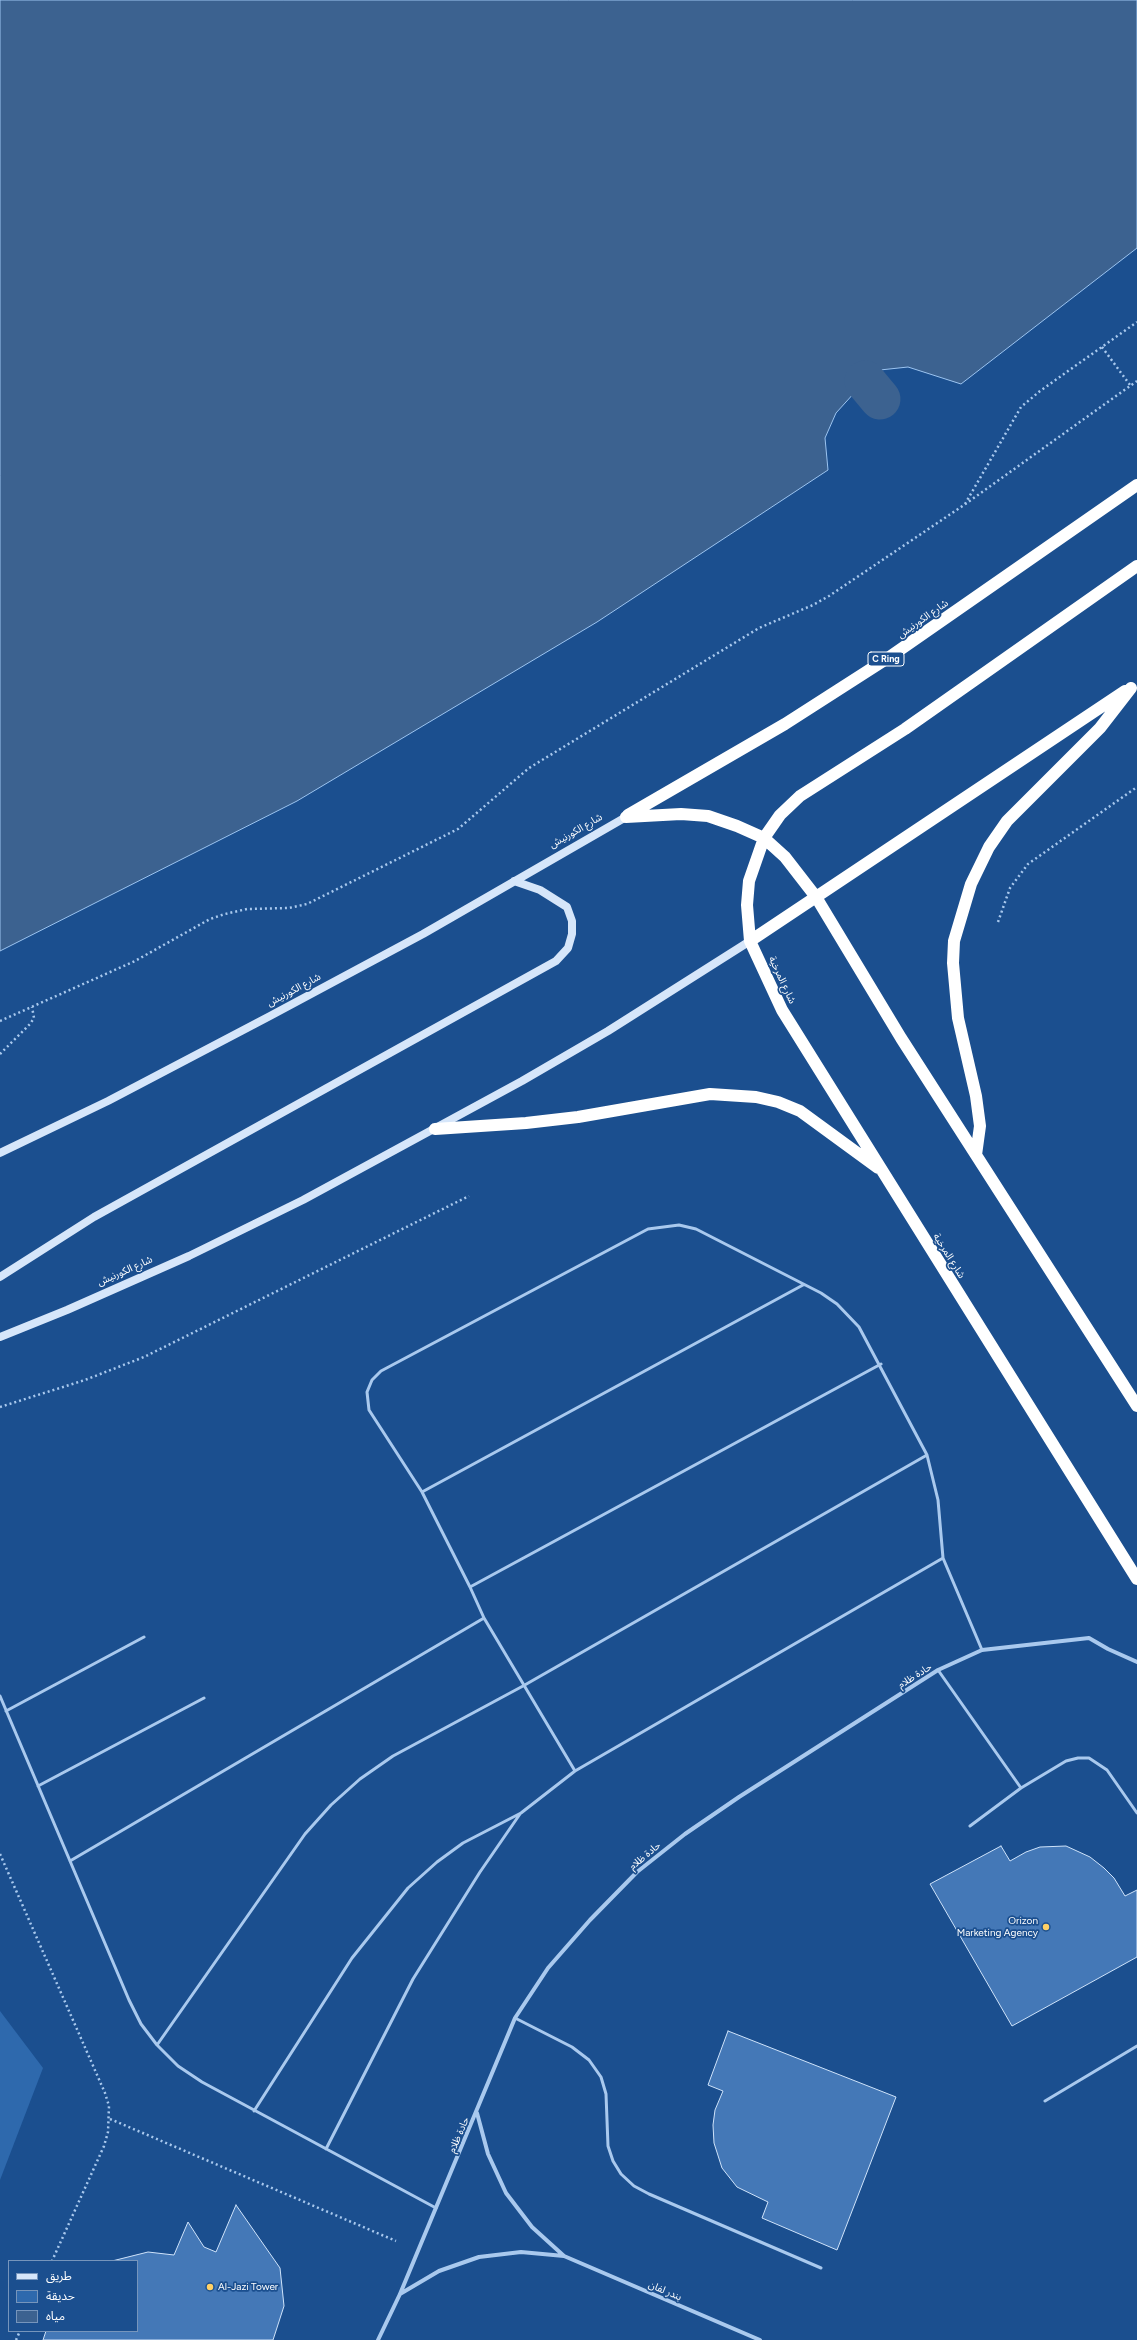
<!DOCTYPE html>
<meta charset="utf-8">
<style>
body{margin:0}
#map{position:relative;width:1137px;height:2340px;overflow:hidden;background:#1b4f8f;font-family:Figtree,"Noto Sans Arabic",sans-serif}
canvas{display:block}
.legend{position:absolute;left:8px;top:2260px;width:130px;height:72px;box-sizing:border-box;background:#1b4f8f;border:1px solid #7695bc;margin:0;padding:5px 7px;list-style:none;font-size:12px;color:#fff}
.legend li{display:flex;align-items:center;gap:8px;height:20px}
.legend b{width:20px;border:1px solid #7695bc}
</style>
<div id="map">
<canvas width="1137" height="2340"></canvas>
<ul class="legend">
<li><b style="height:5px;background:#d6e6fa"></b>طريق</li>
<li><b style="height:11px;background:#2e69ad"></b>حديقة</li>
<li><b style="height:11px;background:#3c6290"></b>مياه</li>
</ul>
</div>
<script>
const c = document.querySelector('canvas').getContext('2d');
c.lineJoin = 'round';
function fillPath(path, color) { c.fillStyle = color; c.fill(path, 'evenodd'); }
const shape = rows => new Path2D(rows.map(r => 'M' + r).join(''));
function strokePath(path, color, width, dash) { c.strokeStyle = color; c.lineWidth = width; c.lineCap = dash ? 'butt' : 'round'; c.setLineDash(dash || []); c.stroke(path); }
function drawText(font, color, halo, rows, align = 'center') {
  c.font = font + ' Figtree,"Noto Sans Arabic",sans-serif'; c.lineWidth = 3.5; c.setLineDash([]); c.textBaseline = 'middle'; c.strokeStyle = halo; c.fillStyle = color; for (const [text, x, y, turn = 0] of rows) {
    c.save(); c.translate(x, y); c.rotate((+turn || 0) * Math.PI / 180); c.textAlign = isNaN(turn) ? turn : align; if (halo) c.strokeText(text, 0, 0); c.fillText(text, 0, 0); c.restore();
  }
}
const green = shape([
 [0,2011,43,2068,0,2180]
]);
const water = shape([
 [0,0,1137,0,1137,248,961,384,908,367,880,370,865,381,836,413,825,438,828,470,597,622,297,801,0,951,0,0]
]);
const canal = shape([
 [865,381,880,399]
]);
const building = shape([
 [1001,1846,1010,1861,1026,1852,1040,1847,1066,1846,1090,1857,1104,1868,1114,1878,1125,1896,1137,1890,1137,1957,1012,2026,930,1884,1001,1846],
 [728,2031,896,2097,837,2250,762,2218,768,2202,737,2187,722,2168,714,2143,713,2125,715,2110,723,2091,708,2085,728,2031],
 [236,2205,280,2268,284,2306,273,2340,43,2340,46,2331,137,2331,137,2261,112,2261,148,2252,174,2255,188,2222,204,2247,216,2252,236,2205]
]);
const path = shape([
 [1102,347,1130,385],
 [965,504,1021,407,1040,391,1137,322],
 [998,922,1010,888,1028,864,1137,787],
 [0,1021,135,961,210,919,225,914,247,909,289,908,307,904,458,829,529,768,759,628,813,605,829,596,964,505,1137,381],
 [0,1054,30,1024,34,1018,32,1007],
 [0,1407,85,1380,144,1357,469,1196],
 [0,1854,105,2093,109,2106,108,2132,104,2146,52,2261],
 [110,2119,396,2241],
 [16,2340,20,2331]
]);
const lane = shape([
 [422,1492,803,1285],
 [470,1587,881,1364],
 [938,1670,1021,1788],
 [0,1696,129,2000,141,2024,157,2045,178,2066,202,2082,436,2208],
 [6,1711,144,1637],
 [575,1771,484,1618,470,1587,422,1492,369,1410,367,1392,372,1380,381,1371,648,1229,679,1225,696,1229,821,1293,837,1304,859,1327,927,1455,938,1500,943,1558,982,1650],
 [38,1786,204,1698],
 [970,1826,1021,1788,1066,1761,1078,1758,1089,1758,1107,1770,1137,1813],
 [70,1861,484,1618],
 [515,2018,572,2047,589,2060,601,2077,606,2094,608,2146,613,2161,621,2174,634,2186,649,2194,821,2268],
 [157,2045,305,1834,331,1805,360,1779,393,1756,523,1686,927,1455],
 [1045,2101,1137,2046],
 [254,2111,352,1958,408,1888,437,1862,463,1843,521,1813,575,1771,943,1558],
 [326,2149,413,1979,480,1872,520,1814]
]);
const street = shape([
 [477,2113,488,2154,506,2193,532,2227,564,2256],
 [400,2294,439,2271,479,2257,521,2252,564,2256,760,2340],
 [378,2340,400,2294,515,2018,548,1968,590,1920,637,1872,685,1834,739,1797,938,1670,982,1650,1089,1638,1108,1649,1137,1662]
]);
const secondary = shape([
 [0,1153,108,1101,270,1016,423,934,626,817],
 [0,1277,94,1217,556,961,568,948,572,934,572,921,567,907,540,890,514,881],
 [0,1337,67,1310,189,1256,303,1200,522,1081,608,1031,750,941]
]);
const highway = shape([
 [1137,566,905,729,800,796,780,815,764,838,749,881,747,905,750,941,782,1010,1137,1579],
 [628,815,785,724,891,656,1137,485],
 [626,817,681,814,708,816,737,826,764,838,785,857,816,897,901,1038,1137,1406],
 [750,941,1125,691],
 [435,1129,526,1123,578,1117,710,1094,756,1097,778,1102,800,1111,878,1168],
 [976,1155,980,1126,976,1096,958,1018,953,963,954,941,971,884,989,847,1007,821,1100,728,1131,688]
]);
const markers = [
 [1046,1927,4,"#ffd166"],
 [210,2287,4,"#ffd166"]
];
const shields = [
 [886,659,36]
];
const shieldNames = [
 ["C Ring",886,659]
];
const streetNames = [
 ["شارع الكورنيش",923,619,-35],
 ["شارع الكورنيش",576,831,-30],
 ["شارع المرخية",782,980,65],
 ["شارع الكورنيش",294,990,-28],
 ["شارع المرخية",949,1256,58],
 ["شارع الكورنيش",125,1271,-24],
 ["حادة ظلام",915,1676,-32],
 ["حادة ظلام",645,1856,-40],
 ["حادة ظلام",459,2135,-67],
 ["بندر لفان",665,2291,23]
];
const poiNames = [
 ["Orizon",1038,1921],
 ["Marketing Agency",1038,1933],
 ["Al-Jazi Tower",218,2287,"left"]
];
fillPath(green, '#2e69ad');
fillPath(water, '#3c6290');
strokePath(water, '#9cc4f0', 1);
strokePath(canal, '#3c6290', 41);
fillPath(building, '#4478b7');
strokePath(building, '#cfe3fa', 1);
strokePath(path, '#a9c9ee', 2.5, [2, 3]);
strokePath(lane, '#a9c9ee', 3);
strokePath(street, '#a9c9ee', 4);
strokePath(secondary, '#d6e6fa', 8);
strokePath(highway, '#fff', 12);
for (const [x, y, r, color] of markers) { const dot = new Path2D(); dot.arc(x, y, r, 0, 2 * Math.PI); c.fillStyle = color; c.fill(dot); strokePath(dot, '#1b4f8f', 1.5); }
for (const [x, y, w] of shields) { const box = new Path2D(); box.roundRect(x - w / 2, y - 7, w, 14, 3); c.fillStyle = '#1b4f8f'; c.fill(box); strokePath(box, '#fff', 1); }
drawText('bold 9px', '#fff', null, shieldNames);
drawText('10px', '#fff', '#1b4f8f', streetNames);
drawText('10px', '#fff', '#1b4f8f', poiNames, 'right');
</script>
